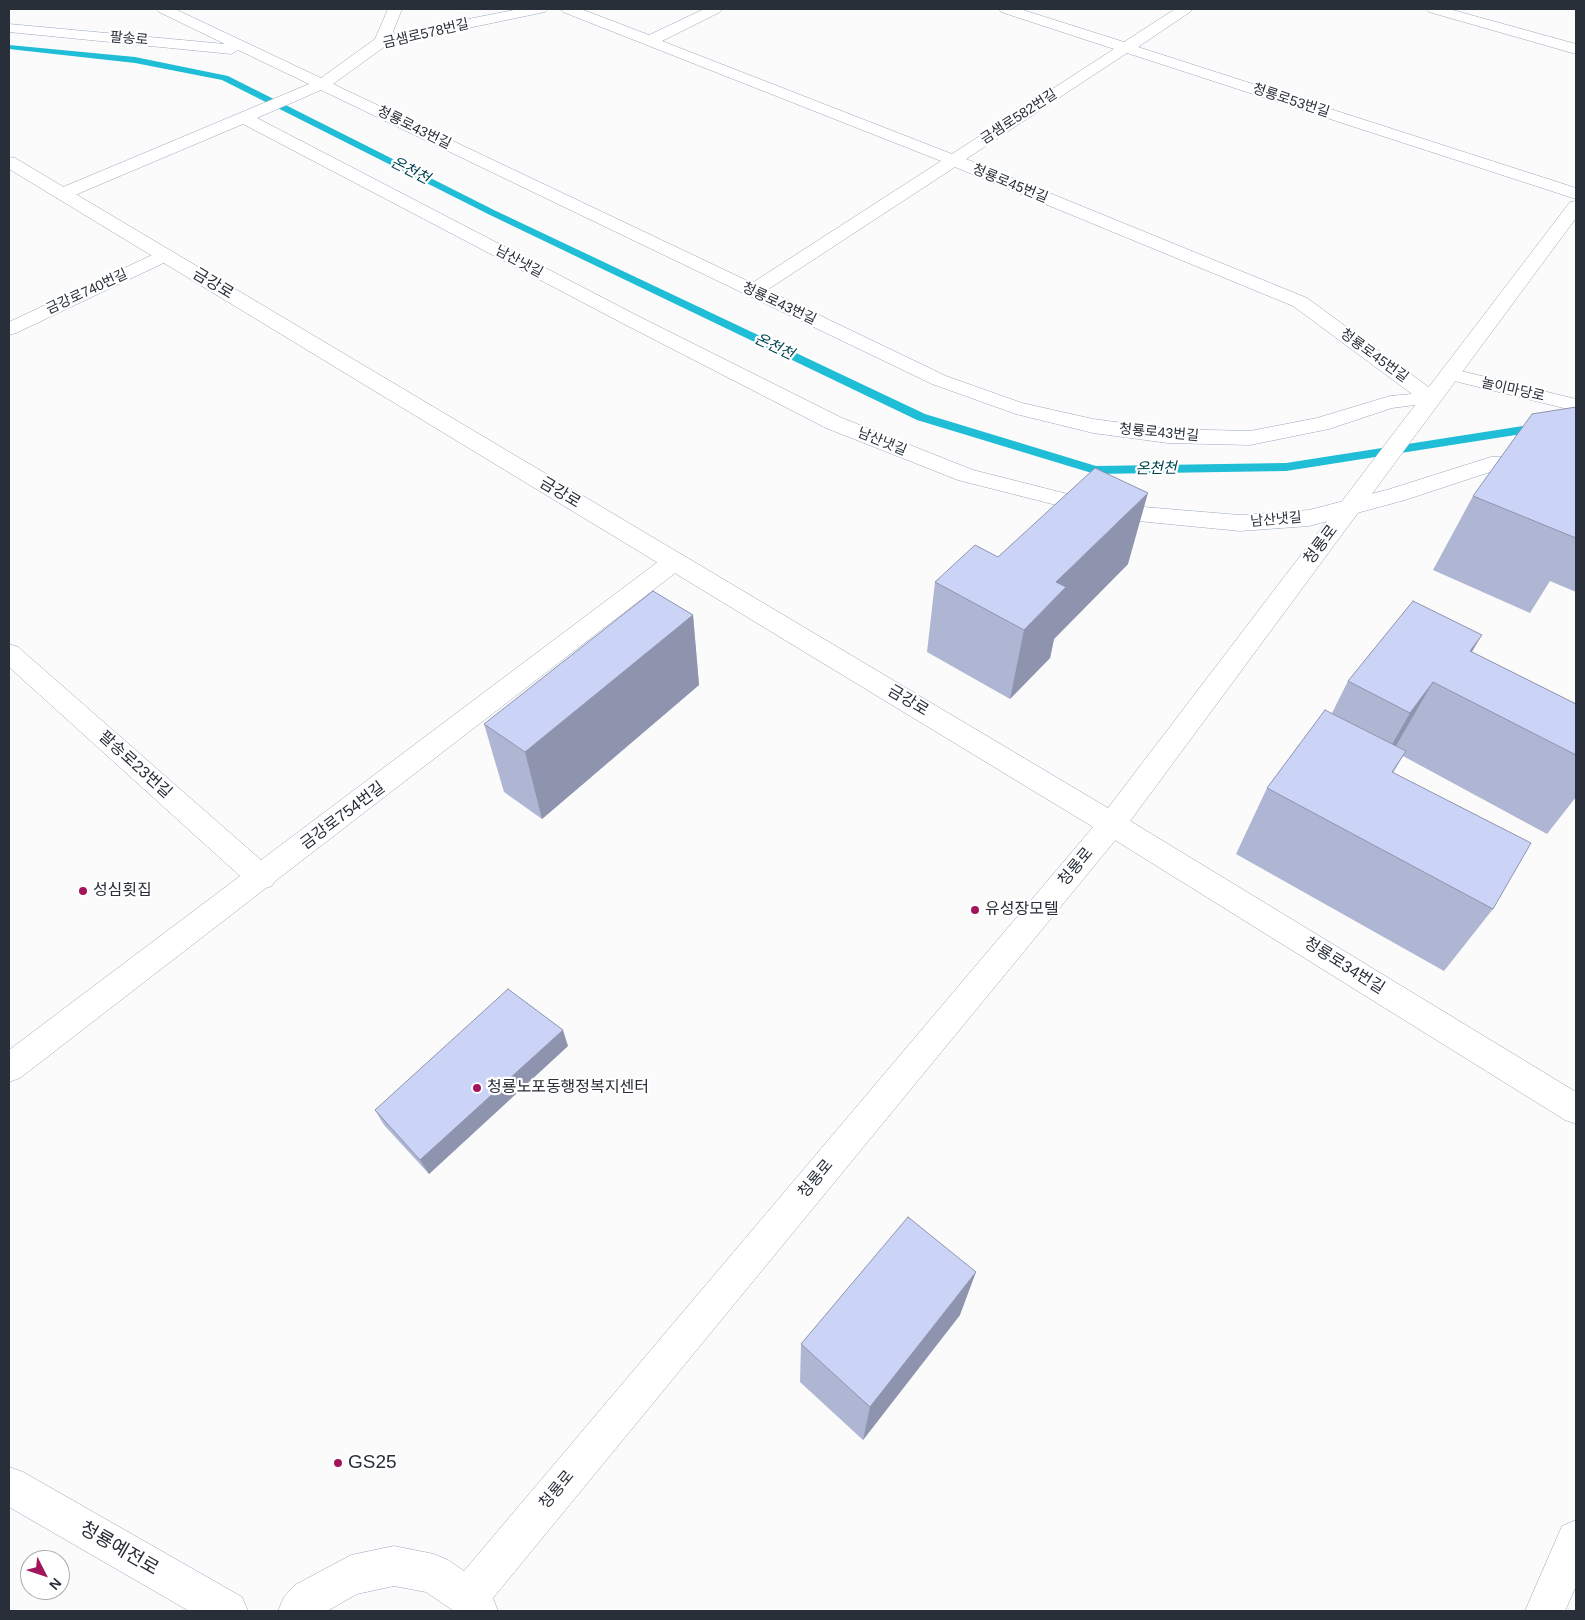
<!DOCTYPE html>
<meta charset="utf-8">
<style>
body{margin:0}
#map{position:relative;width:1585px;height:1620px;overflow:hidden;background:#fbfbfb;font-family:Helvetica,sans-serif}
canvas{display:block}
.frame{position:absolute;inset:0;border:10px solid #282f38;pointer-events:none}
.north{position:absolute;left:20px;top:1550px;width:50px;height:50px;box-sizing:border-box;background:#fff;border:1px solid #a9acaf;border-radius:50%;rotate:131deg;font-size:14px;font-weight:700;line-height:20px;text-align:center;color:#282f38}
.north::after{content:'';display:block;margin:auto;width:18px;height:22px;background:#a3155b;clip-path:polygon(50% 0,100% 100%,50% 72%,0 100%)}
</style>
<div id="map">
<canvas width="1585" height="1620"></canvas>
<div class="frame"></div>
<div class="north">N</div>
</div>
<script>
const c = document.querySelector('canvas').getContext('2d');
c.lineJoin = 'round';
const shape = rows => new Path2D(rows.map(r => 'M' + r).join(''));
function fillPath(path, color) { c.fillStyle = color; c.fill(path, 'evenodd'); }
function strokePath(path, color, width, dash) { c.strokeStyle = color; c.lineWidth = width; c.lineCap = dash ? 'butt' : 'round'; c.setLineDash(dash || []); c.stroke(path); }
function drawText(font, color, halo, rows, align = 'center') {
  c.font = font + ' Helvetica,"Noto Sans KR",sans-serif'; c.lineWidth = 4.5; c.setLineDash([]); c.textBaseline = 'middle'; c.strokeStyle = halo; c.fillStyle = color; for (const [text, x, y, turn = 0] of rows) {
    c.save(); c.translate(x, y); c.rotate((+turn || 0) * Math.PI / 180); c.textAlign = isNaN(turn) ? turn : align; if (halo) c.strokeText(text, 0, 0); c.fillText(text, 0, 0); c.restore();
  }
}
const stream = shape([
 [9,45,135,57,228,76,496,211,925,414,1096,466,1286,463,1542,423,1576,435,1576,443,1541,431,1286,471,1095,474,917,420,490,215,222,80,135,63,9,49,9,45]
]);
const street = shape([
 [157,9,175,9,321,78,375,39,388,9,402,9,392,34,519,9,547,9,545,12,540,13,387,45,333,84,752,283,941,161,563,12,561,9,581,9,649,35,704,9,722,9,720,12,662,41,952,154,1114,49,1001,12,999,9,1020,9,1124,42,1175,9,1192,9,1190,12,1138,47,1576,188,1576,199,1127,53,966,159,1307,298,1438,394,1441,398,1438,402,1392,408,1329,429,1250,445,1168,443,1093,433,1016,414,932,384,321,90,257,118,638,316,842,418,973,470,1107,504,1240,515,1309,510,1390,489,1491,457,1545,456,1576,464,1576,478,1545,470,1493,471,1405,500,1309,526,1240,531,1107,518,958,480,826,428,624,324,243,124,68,198,62,199,56,198,53,194,56,190,309,84,238,50,231,54,9,32,9,24,225,44,159,12,157,9],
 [955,167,1293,306,1412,394,1390,396,1317,418,1250,431,1168,429,1093,419,1022,403,946,376,767,290,955,167],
 [1427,9,1449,9,1576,44,1576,54,1429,12,1427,9],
 [165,249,172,251,174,255,172,259,16,333,9,335,9,322,165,249],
 [1449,368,1576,399,1576,411,1442,378,1439,374,1442,370,1449,368],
 [675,553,683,555,687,561,683,567,274,882,272,886,266,888,20,1078,9,1082,9,1050,240,876,9,667,9,644,18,647,261,860,667,555,675,553],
 [1112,813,1122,816,1576,1092,1576,1124,1565,1120,1102,832,1098,824,1102,816,1112,813],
 [1576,1520,1576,1586,1565,1611,1525,1611,1562,1526,1576,1520]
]);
const secondary = shape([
 [9,157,15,158,1108,808,1570,202,1576,201,1576,218,1122,832,493,1598,498,1611,454,1611,426,1592,394,1586,357,1594,327,1611,278,1611,284,1597,295,1585,351,1555,394,1546,434,1554,448,1560,464,1571,1093,827,9,169,9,157],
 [9,1467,23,1472,242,1597,248,1611,189,1611,9,1507,9,1467]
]);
const wall = shape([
 [1576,407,1576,592,1550,581,1530,613,1433,570,1473,496],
 [1128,564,1054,639,1050,658,1010,699,927,652,935,582],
 [693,615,699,685,542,819,504,792,484,724],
 [1472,652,1576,704,1576,797,1547,834,1403,756,1393,773,1493,909,1444,971,1236,854,1267,788,1332,713,1348,681],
 [568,1046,429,1174,384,1125,375,1110],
 [960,1315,863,1440,800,1382,801,1344]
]);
const shadedWall = shape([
 [1148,493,1128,564,1054,639,1050,658,1010,699,1024,630,1056,582],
 [693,615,699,685,542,819,525,752],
 [1482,635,1449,690,1470,651],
 [1433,682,1393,751,1371,781,1410,713],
 [563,1030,568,1046,429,1174,420,1160],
 [976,1272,960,1315,863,1440,870,1407]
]);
const building = shape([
 [1576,407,1576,538,1473,496,1532,414,1576,407],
 [1095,468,1148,493,1056,582,1066,587,1024,630,935,582,975,545,998,557,1095,468],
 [653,591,693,615,525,752,484,724,653,591],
 [1413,601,1482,635,1470,651,1576,704,1576,755,1433,682,1410,713,1348,681,1413,601],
 [1325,710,1406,751,1392,772,1531,843,1493,909,1267,788,1325,710],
 [508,989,563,1030,420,1160,375,1110,508,989],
 [908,1217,976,1272,870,1407,801,1344,908,1217]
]);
const markers = [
 [83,891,5,"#a3155b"],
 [975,910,5,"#a3155b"],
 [477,1088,5,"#a3155b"],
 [338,1463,5,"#a3155b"]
];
const farStreetnames = [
 ["금샘로578번길",426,34,-13],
 ["팔송로",129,39,5],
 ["청룡로53번길",1291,101,18],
 ["금샘로582번길",1019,117,-33],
 ["청룡로43번길",414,128,26],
 ["청룡로45번길",1010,184,22],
 ["남산냇길",519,262,28],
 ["금강로740번길",87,292,-25],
 ["청룡로43번길",779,304,25],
 ["청룡로45번길",1374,356,36],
 ["놀이마당로",1513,390,13],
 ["청룡로43번길",1159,433,5],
 ["남산냇길",882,442,22],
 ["남산냇길",1276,520,-5]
];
const farWaternames = [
 ["온천천",410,171,27],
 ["온천천",774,347,25],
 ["온천천",1156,469,-1]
];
const streetNames = [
 ["금강로",213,284,31],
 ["금강로",560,493,31],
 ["청룡로",1321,545,-53],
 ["금강로",908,701,31],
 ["팔송로23번길",135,765,42],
 ["금강로754번길",343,816,-37],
 ["청룡로",1076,867,-50],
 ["청룡로34번길",1344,966,32],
 ["청룡로",816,1179,-50],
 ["청룡로",557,1490,-50]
];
const poiNames = [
 ["성심횟집",93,891],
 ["유성장모텔",985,910],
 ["청룡노포동행정복지센터",487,1088]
];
const nearPoinames = [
 ["GS25",348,1463]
];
const nearStreetnames = [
 ["청룡예전로",119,1549,30]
];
fillPath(stream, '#1fbdd6');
strokePath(street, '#97a8bd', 1);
strokePath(secondary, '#97a8bd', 1);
fillPath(street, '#fff');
fillPath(secondary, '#fff');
fillPath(wall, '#afb6d4');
fillPath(shadedWall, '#8e94ad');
fillPath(building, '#cbd4f7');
strokePath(building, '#8e94ad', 1);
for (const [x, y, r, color] of markers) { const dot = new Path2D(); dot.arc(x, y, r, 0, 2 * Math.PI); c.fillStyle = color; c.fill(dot); strokePath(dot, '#fff', 2); }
drawText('14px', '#282f38', '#fff', farStreetnames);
drawText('italic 15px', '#01444e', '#fff', farWaternames);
drawText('16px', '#282f38', '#fff', streetNames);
drawText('16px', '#282f38', '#fff', poiNames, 'left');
drawText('19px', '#282f38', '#fff', nearPoinames, 'left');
drawText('19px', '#282f38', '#fff', nearStreetnames);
</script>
